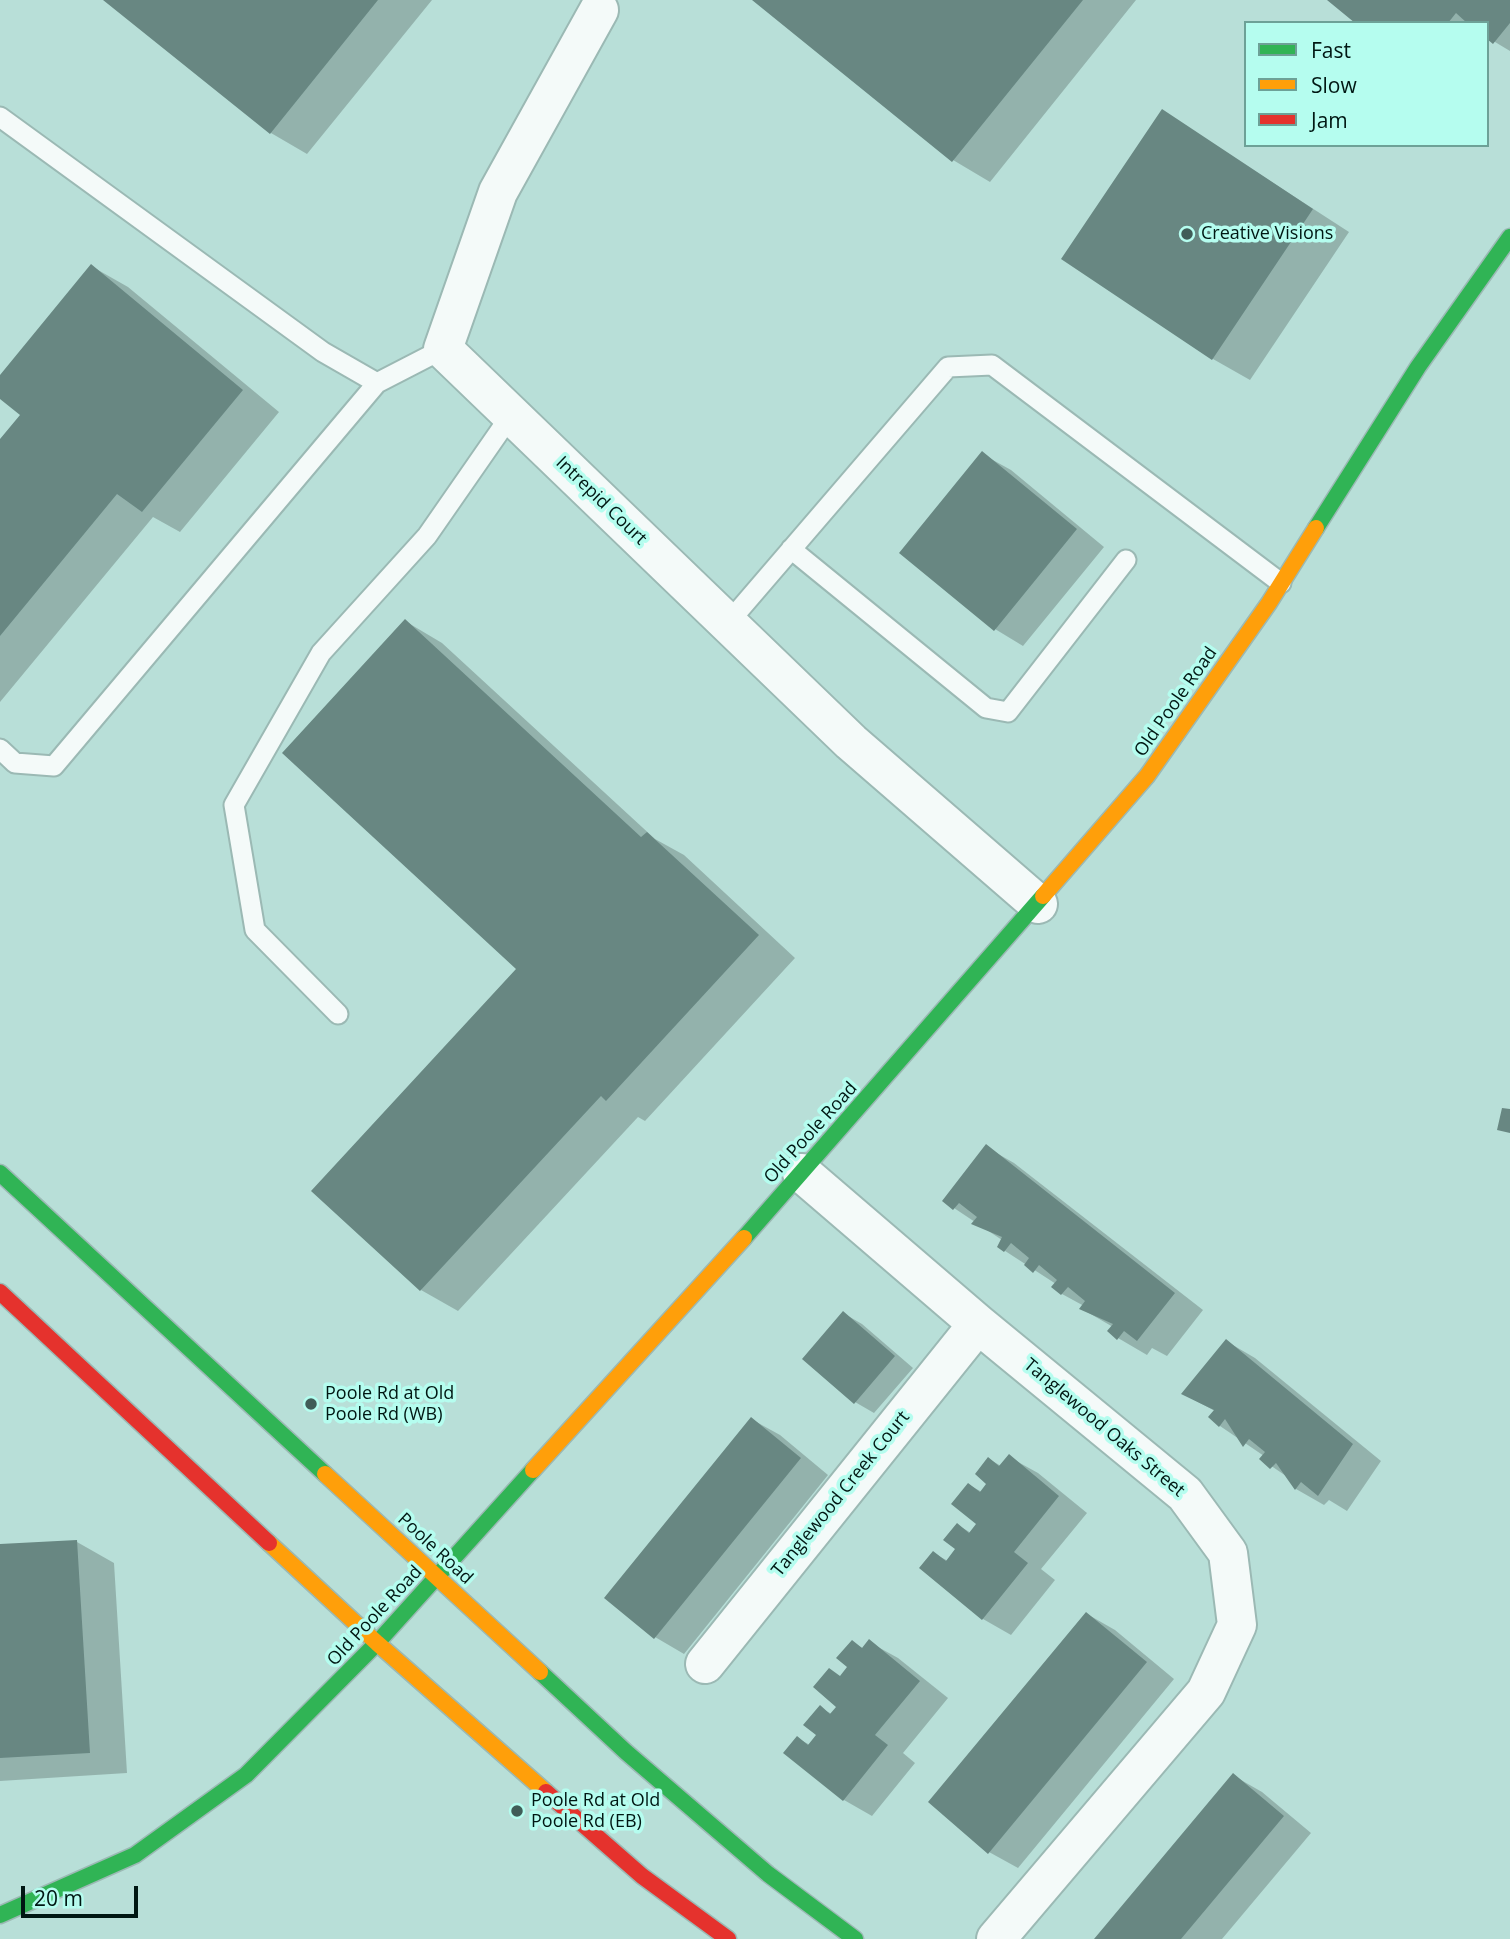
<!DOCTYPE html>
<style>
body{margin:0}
#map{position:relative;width:1510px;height:1939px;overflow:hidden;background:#b8dfd8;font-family:"Open Sans",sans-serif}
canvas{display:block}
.legend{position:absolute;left:1244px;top:21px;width:245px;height:126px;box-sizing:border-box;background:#b5fdef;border:2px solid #6da197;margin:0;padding:9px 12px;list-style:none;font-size:21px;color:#001713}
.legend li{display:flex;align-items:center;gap:14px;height:35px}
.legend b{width:35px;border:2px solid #6da197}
.scale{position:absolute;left:21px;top:1886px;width:117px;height:32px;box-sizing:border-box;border:4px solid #001713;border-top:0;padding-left:9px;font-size:21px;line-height:24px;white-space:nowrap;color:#001713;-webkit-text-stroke:5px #b5fdef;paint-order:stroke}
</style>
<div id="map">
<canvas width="1510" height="1939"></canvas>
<ul class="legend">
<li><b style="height:9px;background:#30b455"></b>Fast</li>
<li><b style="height:9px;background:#ff9f0a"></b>Slow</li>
<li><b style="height:9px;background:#e5322d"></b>Jam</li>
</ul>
<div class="scale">20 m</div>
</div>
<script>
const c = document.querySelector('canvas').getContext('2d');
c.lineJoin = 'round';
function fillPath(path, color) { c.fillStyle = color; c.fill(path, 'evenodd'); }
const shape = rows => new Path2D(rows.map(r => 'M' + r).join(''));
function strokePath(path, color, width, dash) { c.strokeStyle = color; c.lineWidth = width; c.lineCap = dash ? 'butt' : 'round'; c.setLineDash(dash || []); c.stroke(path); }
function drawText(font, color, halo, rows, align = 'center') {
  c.font = font + ' "Open Sans",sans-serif'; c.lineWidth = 7; c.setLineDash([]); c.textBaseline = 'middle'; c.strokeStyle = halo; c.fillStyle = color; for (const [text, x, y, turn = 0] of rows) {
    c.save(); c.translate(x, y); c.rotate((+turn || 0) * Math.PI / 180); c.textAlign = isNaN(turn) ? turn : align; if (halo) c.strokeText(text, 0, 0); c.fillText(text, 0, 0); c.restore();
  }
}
const shadow = shape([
 [106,0,432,0,307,154,271,133],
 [755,0,1136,0,990,182,953,160],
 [1329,0,1510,0,1510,51,1490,39,1487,42,1487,23,1357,23],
 [1162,111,1349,232,1250,380,1213,359],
 [91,266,128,287,279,412,180,532,153,517,0,702,0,442,22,415,0,396,0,377],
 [982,454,1011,470,1104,547,1023,646,995,629],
 [405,621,442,643,655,839,684,855,795,958,645,1121,638,1117,458,1311,421,1290,518,969],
 [986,1147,1014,1163,1203,1310,1167,1356,1152,1348,1147,1355,1118,1338,1109,1331,1113,1327,1082,1309,1084,1306,1062,1294,1056,1284,999,1247,1002,1240,954,1208],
 [843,1313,862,1324,913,1368,874,1413,855,1402],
 [1226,1341,1255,1358,1381,1461,1347,1511,1329,1500,1324,1505,1296,1489,1289,1478,1261,1459,1264,1456,1220,1426,1215,1411,1183,1394],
 [751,1419,780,1435,828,1475,684,1654,655,1637,607,1598],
 [1009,1457,1038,1473,1087,1513,1041,1569,1055,1580,1011,1635,983,1619,933,1553,948,1561,957,1549,958,1525,971,1533,979,1524,969,1485,982,1492,989,1484,989,1459,1001,1466],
 [77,1542,114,1563,127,1773,0,1781,0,1546],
 [1087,1614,1115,1630,1174,1679,1018,1868,989,1852],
 [852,1642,864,1649,869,1642,898,1658,948,1698,903,1753,915,1763,872,1816,844,1800,797,1738,810,1745,818,1735,820,1708,832,1714,839,1706,841,1677,849,1667],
 [1234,1776,1262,1792,1311,1833,1222,1939,1096,1939]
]);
const building = shape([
 [103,0,378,0,270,134],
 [752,0,1083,0,952,162],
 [1327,0,1510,0,1510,23,1493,44,1487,39,1487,23,1467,23,1456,13,1448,23,1355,23],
 [1162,109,1313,209,1212,360,1061,259],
 [91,264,243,390,142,512,117,494,0,636,0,439,20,415,0,399,0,375],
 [982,451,1077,529,994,631,899,553],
 [405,619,641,837,647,832,759,935,606,1101,601,1096,420,1291,311,1191,516,969,282,753],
 [1502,1108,1510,1109,1510,1133,1497,1130],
 [986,1144,1175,1293,1137,1341,1124,1331,1117,1340,1107,1331,1113,1324,1079,1309,1085,1301,1068,1287,1061,1295,1051,1287,1057,1280,1039,1265,1033,1273,1024,1265,1029,1258,1011,1243,1004,1252,997,1247,1002,1237,971,1224,977,1217,959,1203,953,1210,942,1201],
 [843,1311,895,1356,854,1404,802,1359],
 [1226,1339,1353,1444,1318,1496,1301,1482,1295,1490,1276,1463,1270,1469,1259,1459,1265,1452,1249,1439,1243,1447,1225,1419,1219,1427,1208,1417,1214,1410,1181,1394],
 [751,1417,801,1458,654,1639,604,1598],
 [1009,1454,1059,1496,1014,1552,1028,1563,982,1620,919,1568,933,1551,946,1561,955,1549,943,1540,957,1523,969,1533,976,1524,951,1504,968,1483,980,1492,986,1484,975,1474,988,1457,999,1466],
 [77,1540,90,1753,0,1758,0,1544],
 [1086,1612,1147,1662,988,1854,928,1802],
 [869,1639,920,1681,875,1735,888,1745,843,1801,783,1753,797,1736,808,1745,816,1735,803,1725,820,1705,830,1714,836,1707,813,1687,829,1668,840,1676,847,1667,836,1658,852,1640,862,1648],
 [1233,1773,1284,1816,1181,1939,1094,1939]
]);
const lane = shape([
 [0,117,323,352,377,383],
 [791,549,986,708,1008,712,1126,560],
 [728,623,948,367,992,365,1281,583],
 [0,749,15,763,54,766,377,383,443,349],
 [338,1014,255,930,234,805,321,653,427,536,511,415]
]);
const street = shape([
 [599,10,498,192,443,349,851,742,1038,904],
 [802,1173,978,1324,1185,1494,1228,1553,1237,1625,1206,1692,996,1939],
 [705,1664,978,1324]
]);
const fast = shape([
 [1316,528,1418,367,1510,237],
 [0,1173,325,1474],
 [744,1238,1043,896],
 [540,1672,626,1752,768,1874,855,1939],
 [0,1915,135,1855,246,1775,377,1643,533,1470]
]);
const slow = shape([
 [1043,896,1147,776,1269,603,1316,528],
 [533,1470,744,1238],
 [325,1474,540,1672],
 [269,1543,377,1643,546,1792]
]);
const jam = shape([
 [0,1292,269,1543],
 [546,1792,642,1876,728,1939]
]);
const markers = [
 [1187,234,7,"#405d58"],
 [311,1404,7,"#405d58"],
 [517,1811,7,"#405d58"]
];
const poiNames = [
 ["Creative Visions",1201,234],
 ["Poole Rd at Old",325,1394],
 ["Poole Rd (WB)",325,1415],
 ["Poole Rd at Old",531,1801],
 ["Poole Rd (EB)",531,1822]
];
const streetNames = [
 ["Intrepid Court",601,501,44],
 ["Old Poole Road",1176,702,-55],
 ["Old Poole Road",811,1133,-48],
 ["Tanglewood Oaks Street",1104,1428,40],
 ["Tanglewood Creek Court",841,1494,-51],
 ["Poole Road",435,1549,43],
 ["Old Poole Road",375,1616,-47]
];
fillPath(shadow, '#0003');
fillPath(building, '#688782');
strokePath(lane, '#9bb9b4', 23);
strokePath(street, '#9bb9b4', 42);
strokePath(fast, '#9bb9b4', 19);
strokePath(slow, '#9bb9b4', 19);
strokePath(jam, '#9bb9b4', 19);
strokePath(lane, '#f4faf9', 19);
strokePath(street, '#f4faf9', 38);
strokePath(fast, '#30b455', 16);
strokePath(slow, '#ff9f0a', 16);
strokePath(jam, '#e5322d', 16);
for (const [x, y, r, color] of markers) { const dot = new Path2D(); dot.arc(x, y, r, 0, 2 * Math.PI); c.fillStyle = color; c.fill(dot); strokePath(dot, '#b5fdef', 2.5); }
drawText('18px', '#001713', '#b5fdef', poiNames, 'left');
drawText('18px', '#001713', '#b5fdef', streetNames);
</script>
